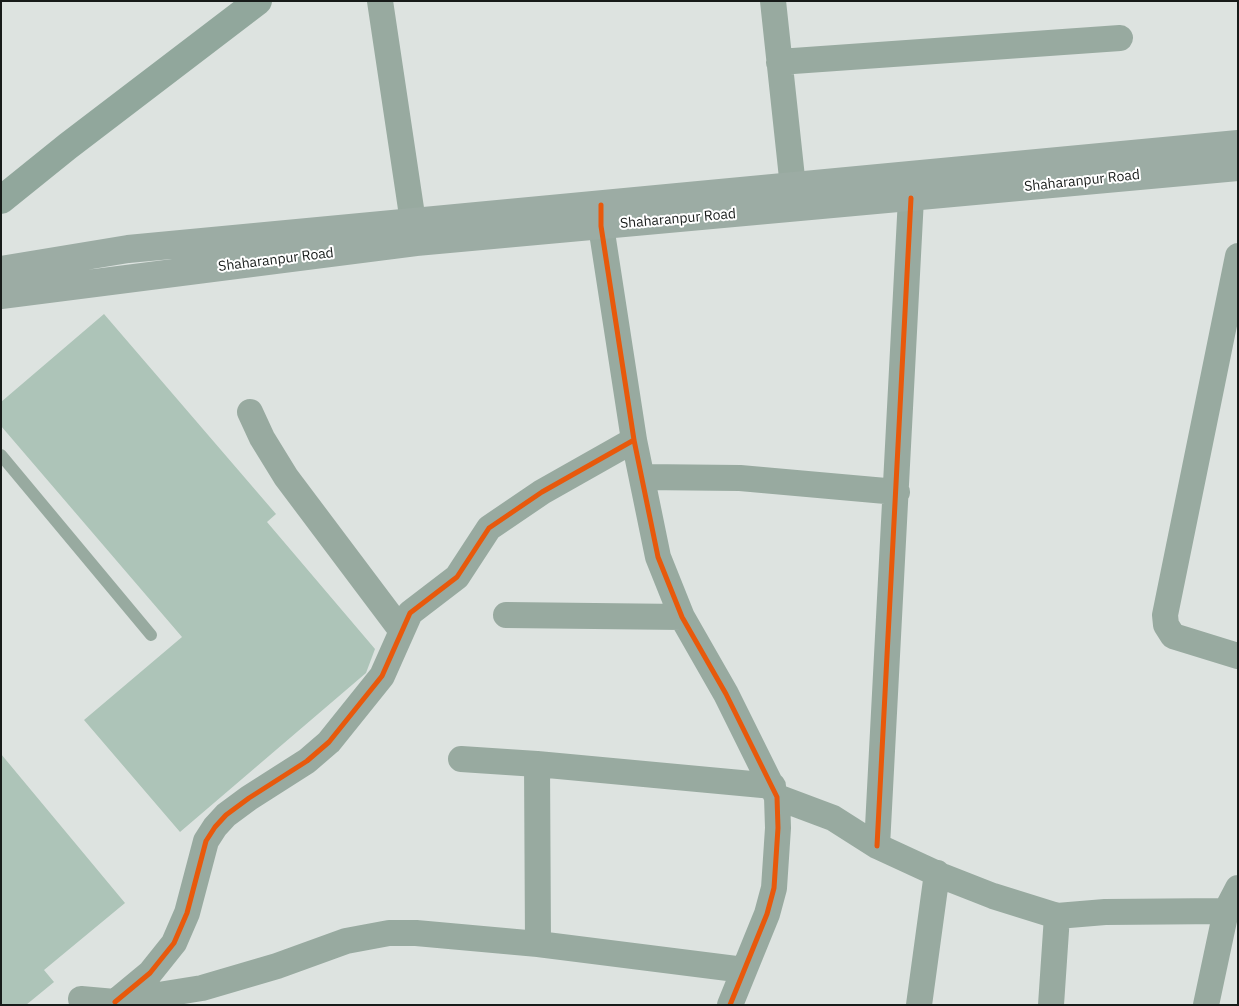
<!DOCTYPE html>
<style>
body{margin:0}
#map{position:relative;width:1239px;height:1006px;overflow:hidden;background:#dde3e0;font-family:"IBM Plex Sans",sans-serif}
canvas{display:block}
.frame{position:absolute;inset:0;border:2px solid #171b19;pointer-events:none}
</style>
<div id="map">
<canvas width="1239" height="1006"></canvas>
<div class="frame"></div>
</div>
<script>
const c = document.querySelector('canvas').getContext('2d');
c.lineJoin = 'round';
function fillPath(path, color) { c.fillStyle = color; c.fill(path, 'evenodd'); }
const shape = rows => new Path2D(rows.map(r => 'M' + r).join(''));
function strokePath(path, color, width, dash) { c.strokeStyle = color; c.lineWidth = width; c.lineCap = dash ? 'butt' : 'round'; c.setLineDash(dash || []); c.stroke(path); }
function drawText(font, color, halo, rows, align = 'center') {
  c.font = font + ' "IBM Plex Sans",sans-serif'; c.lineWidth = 4; c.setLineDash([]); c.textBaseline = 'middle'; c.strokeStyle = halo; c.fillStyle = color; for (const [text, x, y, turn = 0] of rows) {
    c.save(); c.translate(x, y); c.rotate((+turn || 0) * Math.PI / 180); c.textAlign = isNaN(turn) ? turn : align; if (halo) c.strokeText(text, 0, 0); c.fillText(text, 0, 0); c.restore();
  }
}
const building = shape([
 [104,314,276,514,267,522,375,649,366,673,180,832,84,720,182,637,1,426,1,402],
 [1,754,125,903,44,970,54,982,26,1005,1,1005]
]);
const lane = shape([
 [1,455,151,635]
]);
const street = shape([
 [380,1,416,242],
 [773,1,793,187],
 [779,62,1120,38],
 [601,205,601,226,634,440,658,557,682,617,726,694,777,797,778,828,774,888,767,914,730,1005],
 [1238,256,1165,615,1166,625,1173,636,1238,656],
 [250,412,262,438,286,477,401,630],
 [642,477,740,478,897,492],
 [506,615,682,617],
 [461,759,537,764,773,786],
 [537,764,538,944],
 [777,797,833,818,877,846,942,876,993,896,1057,916,1105,912,1226,911],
 [877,846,911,198],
 [81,999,115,1002,202,988,277,966,346,941,389,933,416,933,538,944,744,970],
 [115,1002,150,973,174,943,187,913,206,841,215,827,226,815,249,798,307,761,329,742,382,676,410,613,457,577,489,528,542,492,634,440],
 [919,1005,937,873],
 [1051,1005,1057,916],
 [1206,1005,1226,911,1238,888]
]);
const secondary = shape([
 [1,200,68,146,258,1]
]);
const primary = shape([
 [1,270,128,249,1238,144],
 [1,295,416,242,1238,167]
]);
const cycleway = shape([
 [601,205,601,226,634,440,658,557,682,617,726,694,777,797,778,828,774,888,767,914,730,1005],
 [877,846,911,198],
 [115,1002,150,973,174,943,187,913,206,841,215,827,226,815,249,798,307,761,329,742,382,676,410,613,457,577,489,528,542,492,634,440]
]);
const streetNames = [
 ["Shaharanpur Road",1082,181,-6],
 ["Shaharanpur Road",678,219,-5],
 ["Shaharanpur Road",276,260,-7]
];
fillPath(building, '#adc4b8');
strokePath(lane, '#98aaa0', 12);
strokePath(street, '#98aaa0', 26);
strokePath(secondary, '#91a79c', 28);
strokePath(primary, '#9caca4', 28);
strokePath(cycleway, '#e8590c', 5);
drawText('14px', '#171b19', '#fff', streetNames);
</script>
